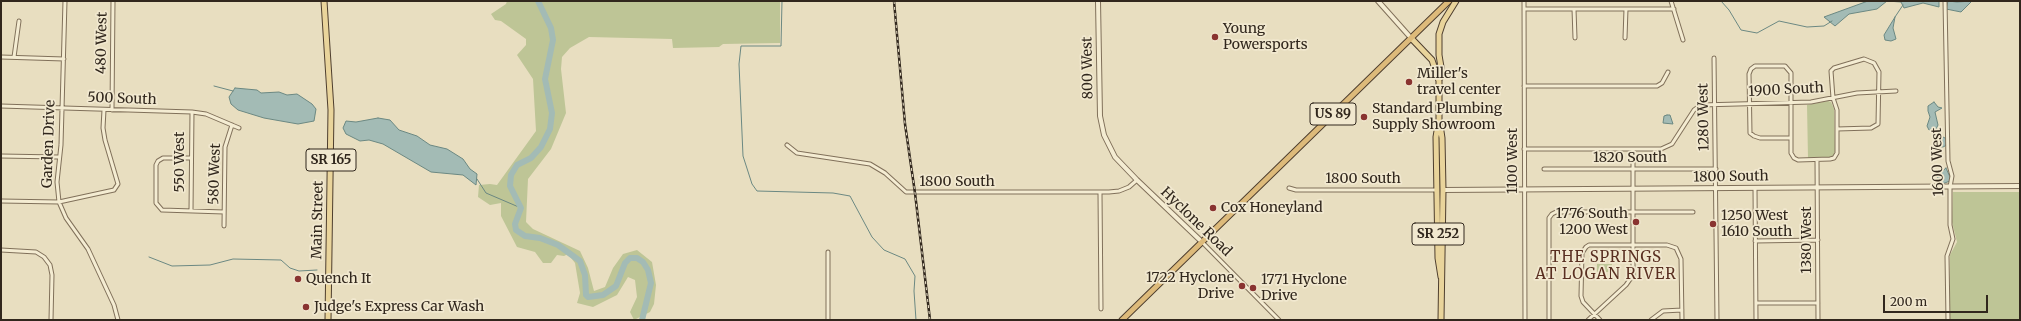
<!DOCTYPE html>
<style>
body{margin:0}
#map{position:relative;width:2021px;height:321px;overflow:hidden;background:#e8dec0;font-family:Merriweather,serif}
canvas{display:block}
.frame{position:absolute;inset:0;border:2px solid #31271d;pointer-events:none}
.scale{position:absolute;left:1883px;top:295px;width:105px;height:18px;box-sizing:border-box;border:2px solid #31271d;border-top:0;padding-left:5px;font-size:12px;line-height:14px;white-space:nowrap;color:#31271d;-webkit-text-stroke:3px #f1e8cf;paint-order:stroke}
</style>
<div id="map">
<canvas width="2021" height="321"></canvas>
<div class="frame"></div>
<div class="scale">200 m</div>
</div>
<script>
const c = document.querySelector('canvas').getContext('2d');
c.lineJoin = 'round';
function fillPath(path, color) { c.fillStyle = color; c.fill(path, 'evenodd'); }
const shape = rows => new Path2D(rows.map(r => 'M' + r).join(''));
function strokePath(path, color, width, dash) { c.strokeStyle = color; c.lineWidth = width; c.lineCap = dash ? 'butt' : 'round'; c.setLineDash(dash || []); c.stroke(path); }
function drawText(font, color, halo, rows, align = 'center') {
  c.font = font + ' Merriweather,serif'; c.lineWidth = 3.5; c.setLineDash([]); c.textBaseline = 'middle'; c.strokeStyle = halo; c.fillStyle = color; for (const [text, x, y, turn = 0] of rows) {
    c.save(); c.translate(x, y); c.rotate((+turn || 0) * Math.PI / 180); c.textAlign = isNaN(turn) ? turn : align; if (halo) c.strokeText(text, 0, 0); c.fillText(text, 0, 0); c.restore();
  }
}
const green = shape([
 [507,1,780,1,780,43,723,44,719,47,673,48,672,39,589,37,570,48,562,57,561,69,566,113,551,149,528,179,526,222,533,229,580,251,588,268,594,291,605,287,613,268,623,254,637,250,652,262,656,285,654,304,650,312,634,320,630,312,637,297,635,280,628,277,617,295,593,307,577,303,580,293,575,263,568,254,564,256,557,255,551,263,543,263,535,252,517,247,501,216,501,203,490,205,478,197,479,185,490,184,497,185,536,131,533,79,517,55,526,45,526,39,501,21,495,20,491,14,506,4],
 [1828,101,1831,102,1834,109,1835,152,1833,156,1830,157,1808,158,1807,105],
 [1953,192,2020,192,2020,320,1950,320,1950,255,1957,242,1952,222],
 [1597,264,1612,264,1612,272,1597,272]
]);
const water = shape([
 [1868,1,1939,1,1939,7,1923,3,1904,8,1901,2,1887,1,1877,9,1849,14,1835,26,1824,17,1868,1],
 [1948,1,1957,2,1972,1,1961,12,1946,9,1948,1],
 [1895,17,1893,28,1896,39,1891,41,1885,40,1884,35,1895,17],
 [235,88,257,90,261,93,279,92,287,95,297,94,312,104,316,109,314,121,298,124,264,118,238,110,231,104,229,97,235,88],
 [1934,102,1938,107,1942,108,1935,112,1938,125,1936,129,1933,130,1929,130,1927,126,1930,117,1928,111,1928,106,1934,102],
 [1667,115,1670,115,1673,124,1663,123,1664,116,1667,115],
 [378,118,390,120,399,130,417,136,430,145,447,149,463,159,470,169,477,174,476,185,463,175,431,172,383,144,369,140,360,141,346,134,343,128,346,121,356,122,378,118],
 '1937 142a5 5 0 1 1 10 0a5 5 0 1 1-10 0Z',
 [1946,168,1950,177,1950,181,1942,184,1937,177,1939,174,1946,168]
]);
const stream = shape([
 [782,1,781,46,741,46,739,64,743,156,752,184,757,191,833,193,850,196,872,237,884,250,905,259,915,276,914,291,916,320],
 [1721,1,1729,10,1741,30,1757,33,1779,21,1807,27,1824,26,1832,21],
 [1895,17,1903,5],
 [214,86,233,91],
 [477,179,486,193,521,208],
 [149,257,172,266,210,265,233,259,281,260,290,268,299,271,317,270]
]);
const river = shape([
 [538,1,551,28,553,40,545,79,552,113,550,129,541,147,531,158,517,165,511,175,510,186,521,208,515,224,516,230,525,236,540,238,558,245,580,261,585,275,586,295,588,297,603,295,616,286,625,263,630,258,637,258,643,262,648,270,651,283,642,320]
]);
const minor = shape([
 [65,1,61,145,57,182,59,202,66,218,88,249,114,305,118,320],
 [1524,1,1525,320],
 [1671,1,1683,40],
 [1945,1,1948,161,1952,176,1950,187,1950,225,1953,239,1947,256,1948,320],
 [1524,9,1674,9],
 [1574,9,1575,38],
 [1625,38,1626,9],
 [1,57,64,59],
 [14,57,19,21],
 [1714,58,1717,320],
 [1524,86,1657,86,1662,83,1668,72],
 [1,106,192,112,206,114,239,128],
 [112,110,113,1],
 [1791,138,1760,138,1754,136,1750,133,1749,74,1751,69,1755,66,1785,66,1791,73,1791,153,1794,158,1798,160,1830,159,1834,158,1837,153,1837,110,1833,98,1831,71,1834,68,1864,59,1874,63,1879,72,1878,124,1871,128,1837,129],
 [787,145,797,153,870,164,885,173,906,192,1109,192,1119,191,1129,187,1137,180],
 [1524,149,1661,149,1672,144,1694,110,1701,105,1811,102,1857,93,1896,91],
 [1,156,58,157],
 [191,158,163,158,158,161,156,165,156,203,162,210,224,212],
 [1817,160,1818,320],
 [1544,169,1716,169],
 [1289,188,1296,190,1437,190],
 [1755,188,1756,320],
 [1100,193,1101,309],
 [1,201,59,202,114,190,118,184,105,140,103,128,104,110],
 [191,211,192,112],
 [224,226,225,147,232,125],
 [1755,241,1818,240],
 [1202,242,1279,320],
 [1,250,36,252,44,257,50,265,52,275,51,320],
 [1756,303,1818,303],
 [828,320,828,252],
 [1549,320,1549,218,1552,214,1556,212,1693,212],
 [1588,320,1626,285,1633,275,1633,149],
 [1600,320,1583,302,1581,296,1582,253,1586,247,1589,245,1667,245,1676,248,1681,259,1682,320],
 [1651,320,1663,311,1682,310]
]);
const tertiary = shape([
 [1098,1,1100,116,1104,135,1115,157,1137,180,1202,242],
 [1378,1,1411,38],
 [1443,190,2020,186]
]);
const primary = shape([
 [324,1,331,110,328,320],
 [1411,38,1432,60,1439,81,1439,119,1436,137,1438,258,1441,277],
 [1440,78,1441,67,1439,55,1439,34,1443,22,1456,1],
 [1440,125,1442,138,1443,190,1441,320]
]);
const trunk = shape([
 [1122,320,1449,1]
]);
const rail = shape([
 [894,1,905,124,915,193,930,320]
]);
const markers = [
 [1215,37,4,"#893330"],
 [1409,82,4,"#893330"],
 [1364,117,4,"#893330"],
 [1213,208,4,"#893330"],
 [1636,222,4,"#893330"],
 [1713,224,4,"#893330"],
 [298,279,4,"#893330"],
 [1242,286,4,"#893330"],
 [1253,288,4,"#893330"],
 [306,307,4,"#893330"]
];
const shields = [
 [1333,114,46],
 [331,160,50],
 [1438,234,52]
];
const shieldNames = [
 ["US 89",1333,114],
 ["SR 165",331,160],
 ["SR 252",1438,234]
];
const poiNames = [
 ["Young",1223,29],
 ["Powersports",1223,45],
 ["Miller's",1417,74],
 ["travel center",1417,90],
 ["Standard Plumbing",1372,109],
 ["Supply Showroom",1372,125],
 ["Cox Honeyland",1221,208],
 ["1776 South",1628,214,"right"],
 ["1200 West",1628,230,"right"],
 ["1250 West",1721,216],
 ["1610 South",1721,232],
 ["1722 Hyclone",1234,278,"right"],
 ["Drive",1234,294,"right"],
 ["Quench It",306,279],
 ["1771 Hyclone",1261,280],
 ["Drive",1261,296],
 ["Judge's Express Car Wash",314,307]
];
const streetNames = [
 ["480 West",102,43,-89],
 ["800 West",1088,68,-91],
 ["1900 South",1786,90,-3],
 ["500 South",122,99,2],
 ["1280 West",1704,117,-91],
 ["Garden Drive",49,144,-88],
 ["1820 South",1630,158],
 ["1100 West",1513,161,-90],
 ["550 West",180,162,-90],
 ["1600 West",1938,162,-92],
 ["580 West",215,174,-88],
 ["1800 South",1731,177,-1],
 ["1800 South",1363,179],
 ["1800 South",957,182],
 ["Main Street",318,220,-89],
 ["Hyclone Road",1196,222,44],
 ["1380 West",1807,240,-90]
];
const neighbourhoodNames = [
 ["THE SPRINGS",1606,258],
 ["AT LOGAN RIVER",1606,275]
];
fillPath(green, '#bec596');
fillPath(water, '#a3bbb5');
strokePath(water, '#6b8882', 1);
strokePath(stream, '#6b8882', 1);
strokePath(river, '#a3bbb5', 6);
strokePath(minor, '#80705a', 5);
strokePath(tertiary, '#80705a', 6);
strokePath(primary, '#4e3e2e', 7);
strokePath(trunk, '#4e3e2e', 7);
strokePath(minor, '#f4ecd2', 3);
strokePath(tertiary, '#f4ecd2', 4);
strokePath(primary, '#e9d49b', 5);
strokePath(trunk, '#ddba7a', 5);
strokePath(rail, '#31271d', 2.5);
strokePath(rail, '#f1e8cf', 1, [3]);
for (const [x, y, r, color] of markers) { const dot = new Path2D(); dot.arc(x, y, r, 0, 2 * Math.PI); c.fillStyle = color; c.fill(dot); strokePath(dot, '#f1e8cf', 1.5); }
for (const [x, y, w] of shields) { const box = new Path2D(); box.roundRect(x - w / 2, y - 11, w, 22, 3); c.fillStyle = '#f1e8cf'; c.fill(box); strokePath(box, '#31271d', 1); }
drawText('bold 13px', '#31271d', null, shieldNames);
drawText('14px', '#31271d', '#f1e8cf', poiNames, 'left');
drawText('14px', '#31271d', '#f1e8cf', streetNames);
c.letterSpacing = '1px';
drawText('15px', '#592f21', '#f1e8cf', neighbourhoodNames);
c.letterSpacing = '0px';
</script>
